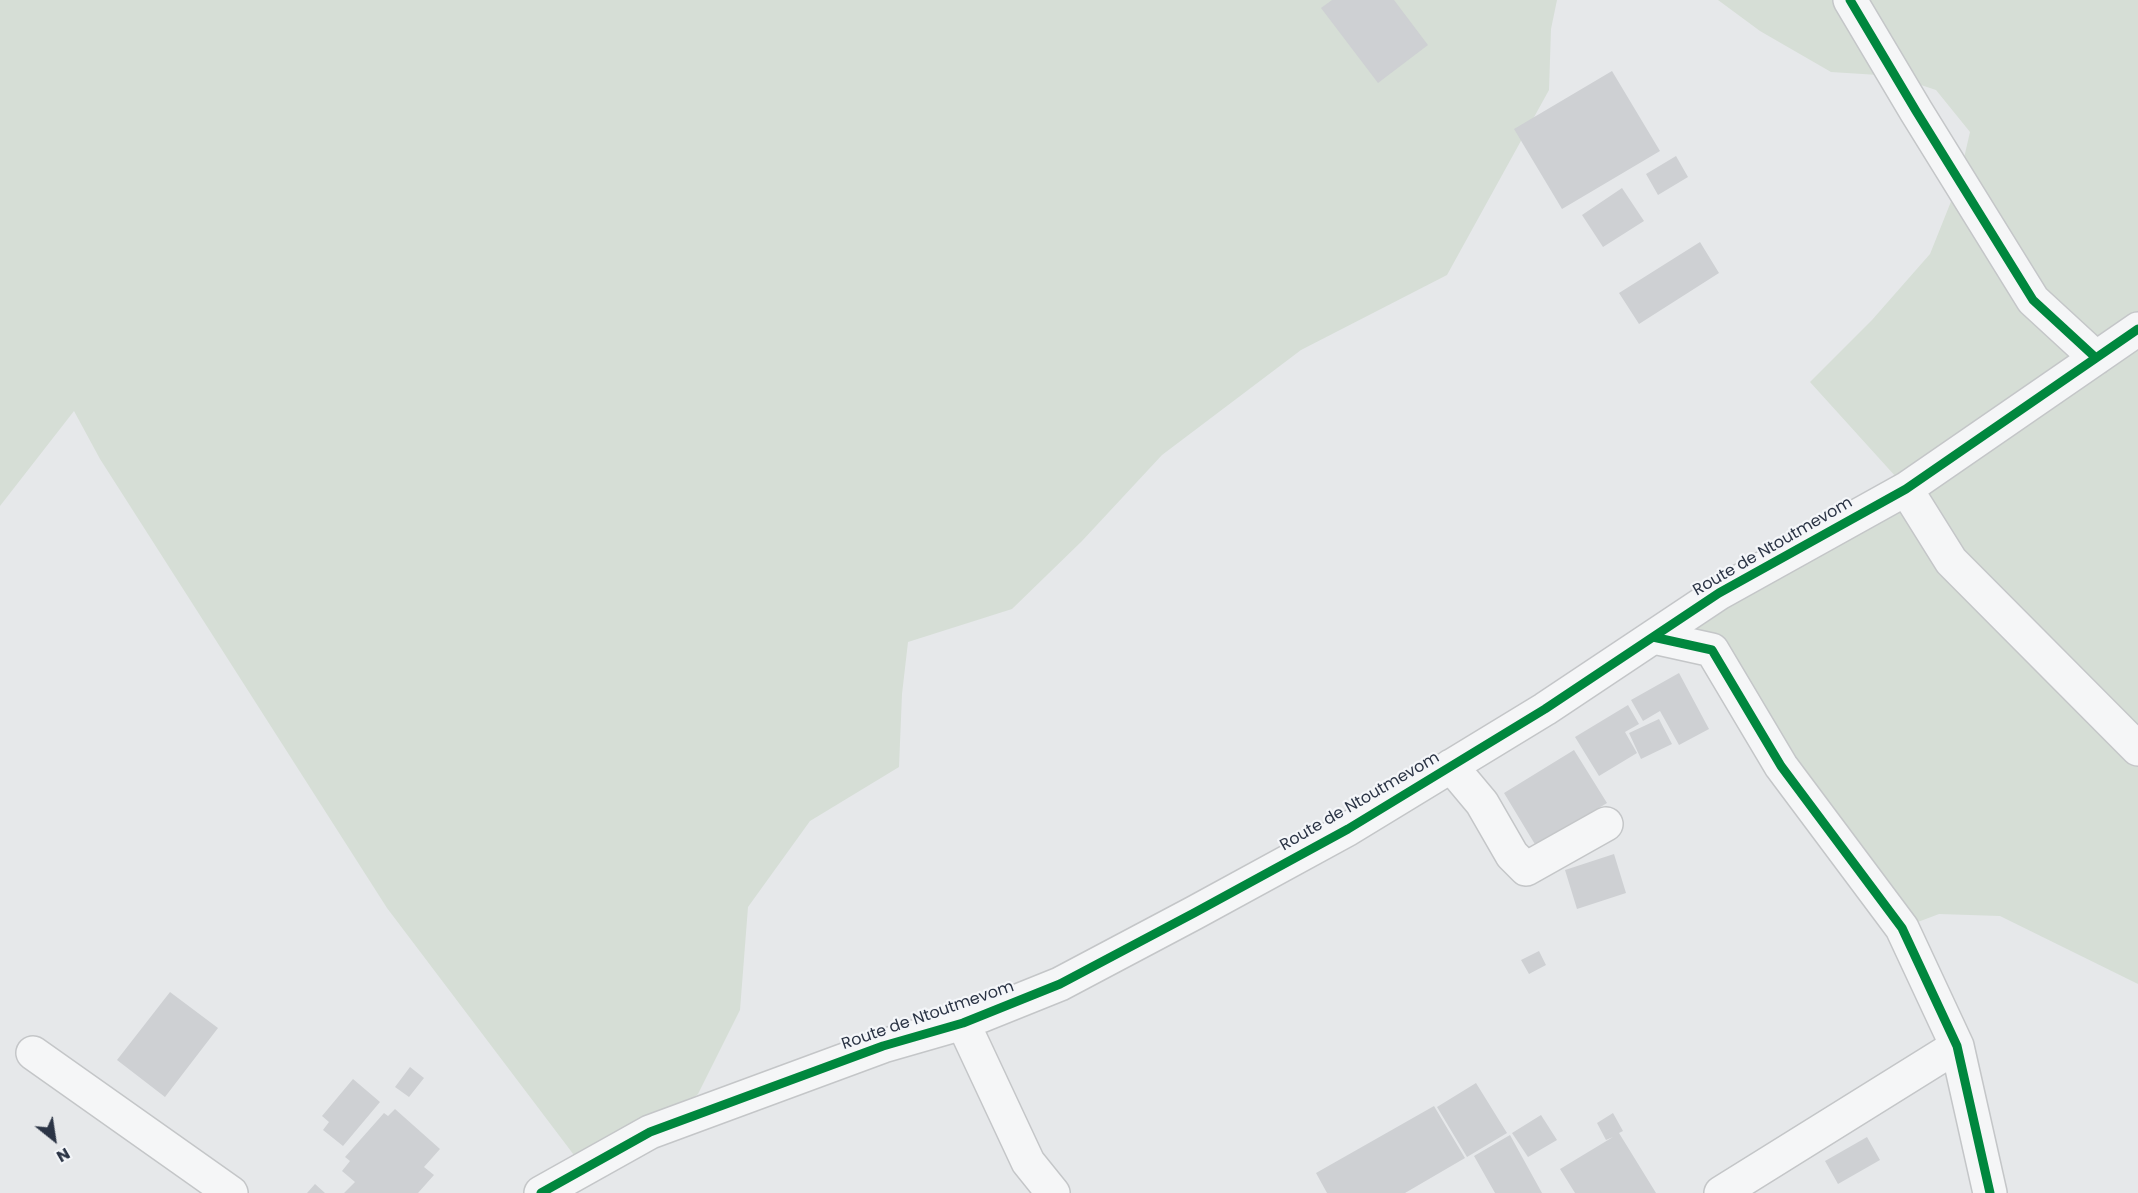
<!DOCTYPE html>
<style>
body{margin:0}
#map{position:relative;width:2138px;height:1193px;overflow:hidden;background:#e6e8ea;font-family:Poppins,sans-serif}
canvas{display:block}
.north{position:absolute;left:24px;top:1109px;width:60px;height:60px;-webkit-text-stroke:4px #f4f6f9;paint-order:stroke;rotate:150deg;font-size:16px;font-weight:700;line-height:24px;text-align:center;color:#2b3445}
.north::after{content:'';display:block;margin:auto;width:21px;height:27px;background:#2b3445;clip-path:polygon(50% 0,100% 100%,50% 72%,0 100%)}
</style>
<div id="map">
<canvas width="2138" height="1193"></canvas>
<div class="north">N</div>
</div>
<script>
const c = document.querySelector('canvas').getContext('2d');
c.lineJoin = 'round';
function fillPath(path, color) { c.fillStyle = color; c.fill(path, 'evenodd'); }
const shape = rows => new Path2D(rows.map(r => 'M' + r).join(''));
function strokePath(path, color, width, dash) { c.strokeStyle = color; c.lineWidth = width; c.lineCap = dash ? 'butt' : 'round'; c.setLineDash(dash || []); c.stroke(path); }
function drawText(font, color, halo, rows, align = 'center') {
  c.font = font + ' Poppins,sans-serif'; c.lineWidth = 4.5; c.setLineDash([]); c.textBaseline = 'middle'; c.strokeStyle = halo; c.fillStyle = color; for (const [text, x, y, turn = 0] of rows) {
    c.save(); c.translate(x, y); c.rotate((+turn || 0) * Math.PI / 180); c.textAlign = isNaN(turn) ? turn : align; if (halo) c.strokeText(text, 0, 0); c.fillText(text, 0, 0); c.restore();
  }
}
const green = shape([
 [0,0,1557,0,1551,29,1549,90,1447,275,1301,350,1162,455,1082,541,1012,609,908,642,902,694,899,767,810,821,748,907,740,1010,698,1094,650,1132,583,1167,387,908,100,459,74,411,0,506],
 [1718,0,2138,0,2138,984,2000,916,1939,914,1902,928,1712,650,1653,637,1906,488,1810,382,1872,320,1930,254,1958,184,1970,132,1936,90,1894,76,1831,72,1760,31]
]);
const building = shape([
 [1332,0,1394,0,1428,45,1378,83,1321,8],
 [1612,71,1660,151,1562,209,1514,129],
 [1676,156,1688,177,1658,195,1646,174],
 [1622,188,1644,221,1603,247,1582,215],
 [1700,242,1719,273,1639,324,1619,293],
 [1679,673,1709,729,1679,745,1660,711,1643,721,1631,700],
 [1628,705,1639,724,1625,732,1637,753,1599,776,1575,737],
 [1659,719,1672,744,1641,759,1629,733],
 [1574,750,1607,803,1536,846,1504,793],
 [1614,854,1626,893,1577,909,1565,870],
 [1539,951,1546,965,1529,974,1521,960],
 [170,992,218,1028,165,1097,117,1060],
 [410,1067,424,1078,409,1097,395,1087],
 [353,1079,380,1102,343,1146,323,1130,329,1122,322,1116],
 [1476,1083,1507,1133,1467,1157,1437,1107],
 [1434,1106,1465,1158,1405,1193,1327,1193,1316,1173],
 [395,1109,440,1149,424,1167,434,1175,418,1193,344,1193,355,1182,342,1171,350,1161,345,1157,384,1113,388,1116],
 [1613,1113,1623,1131,1619,1133,1656,1193,1575,1193,1560,1169,1613,1137,1606,1140,1597,1123],
 [1541,1115,1557,1140,1528,1157,1512,1133],
 [1510,1135,1542,1193,1495,1193,1474,1156],
 [1867,1137,1880,1160,1838,1184,1825,1161],
 [315,1184,325,1193,307,1193]
]);
const minor = shape([
 [1850,0,1916,111,2033,300,2096,358],
 [1906,489,1951,561,2138,749],
 [1653,637,1712,650,1781,766,1902,928,1957,1046,1990,1193],
 [1451,766,1482,803,1512,855,1526,869,1606,824],
 [963,1023,1028,1162,1053,1193],
 [33,1053,231,1193],
 [541,1193,650,1132,883,1046,963,1023,1060,984,1194,913,1348,829,1545,709,1719,593,1906,489,2138,329],
 [1721,1193,1957,1046]
]);
const cycleway = shape([
 [1850,0,1916,111,2033,300,2096,358],
 [1653,637,1712,650,1781,766,1902,928,1957,1046,1990,1193],
 [541,1193,650,1132,883,1046,963,1023,1060,984,1194,913,1348,829,1545,709,1719,593,1906,489,2138,329]
]);
const streetNames = [
 ["Route de Ntoutmevom",1773,547,-30],
 ["Route de Ntoutmevom",1360,802,-30],
 ["Route de Ntoutmevom",928,1016,-19]
];
fillPath(green, '#d6ded6');
fillPath(building, '#ced0d3');
strokePath(minor, '#c4c6c8', 36);
strokePath(minor, '#f5f6f7', 33);
strokePath(cycleway, '#00873e', 9);
drawText('16px', '#2b3445', '#f4f6f9', streetNames);
</script>
